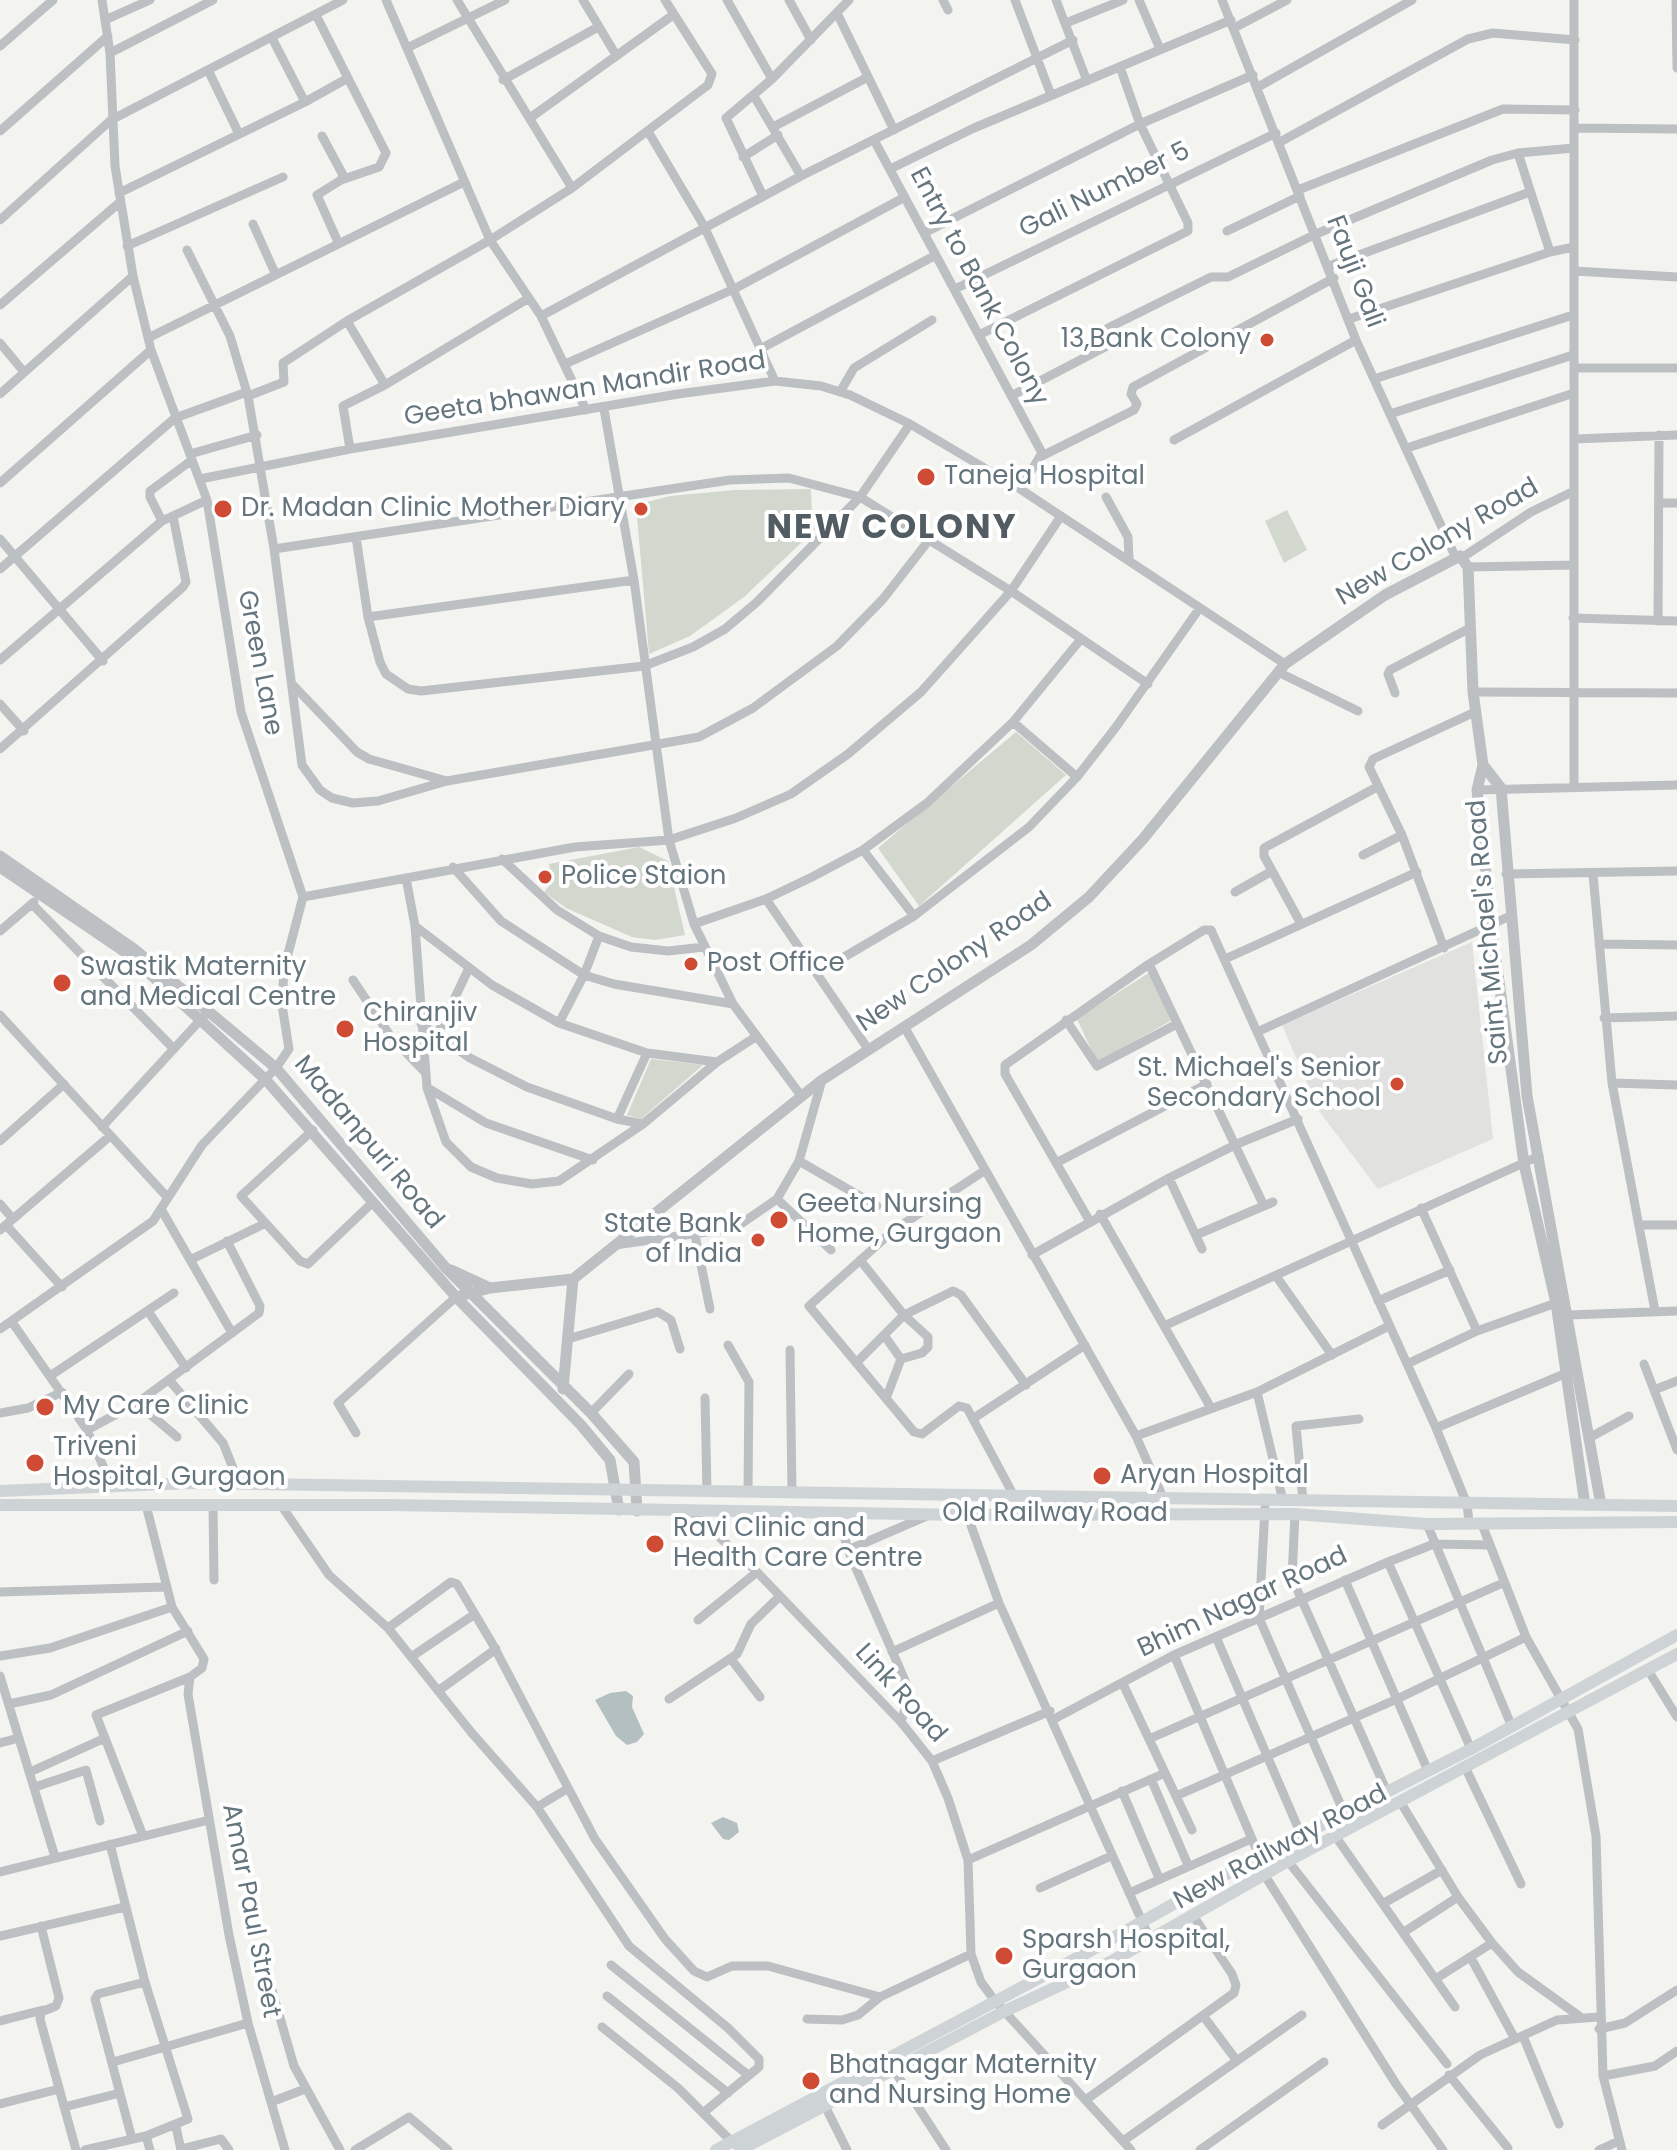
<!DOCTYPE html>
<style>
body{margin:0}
canvas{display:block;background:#f3f3f0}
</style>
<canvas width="1677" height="2150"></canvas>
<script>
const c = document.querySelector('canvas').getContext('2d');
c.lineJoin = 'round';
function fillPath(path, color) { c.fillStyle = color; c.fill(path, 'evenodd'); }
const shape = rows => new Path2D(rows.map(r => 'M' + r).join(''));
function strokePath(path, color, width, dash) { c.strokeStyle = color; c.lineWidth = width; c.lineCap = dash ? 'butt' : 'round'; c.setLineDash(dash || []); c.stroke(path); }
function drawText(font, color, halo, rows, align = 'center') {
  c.font = font + ' Poppins,sans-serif'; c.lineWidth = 8; c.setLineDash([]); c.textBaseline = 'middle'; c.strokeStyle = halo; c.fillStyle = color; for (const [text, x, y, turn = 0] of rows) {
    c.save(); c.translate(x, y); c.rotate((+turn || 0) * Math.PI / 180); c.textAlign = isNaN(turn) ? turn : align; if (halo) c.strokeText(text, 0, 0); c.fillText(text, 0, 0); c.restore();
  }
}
const built = shape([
 [1472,942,1493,1139,1378,1189,1319,1111,1282,1025]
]);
const green = shape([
 [811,489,812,517,820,525,744,597,690,636,649,654,636,505,670,496,735,490],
 [1287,510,1307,550,1284,563,1265,521],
 [1016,732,1066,775,919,906,878,848],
 [639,847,668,861,685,935,655,940,632,937,566,908,544,892,552,882,549,864],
 [1150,972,1172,1020,1097,1062,1077,1019],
 [651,1059,703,1065,641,1119,627,1115]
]);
const water = shape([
 [626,1691,633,1696,632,1707,644,1734,637,1742,627,1745,616,1736,595,1700,610,1693],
 [723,1817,737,1823,739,1832,729,1840,723,1839,711,1823]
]);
const minor = shape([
 [102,0,110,53,115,166,133,276,151,350,207,500,241,712,303,897],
 [386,0,490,240,541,316,586,410],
 [457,0,572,188],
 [583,0,616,55],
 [727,0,772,79],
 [789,0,811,40],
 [943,0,948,10],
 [1015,0,1051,95],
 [1056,0,1087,81],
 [1139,0,1160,49],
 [1222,0,1356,340,1455,556],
 [1676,0,1677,68],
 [837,13,894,130],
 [316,15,386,153,379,167,341,180],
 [105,20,150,0],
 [1066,23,1123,0],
 [1234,28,1287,0],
 [272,38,305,102,348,78],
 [0,46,53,0],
 [407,48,505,0],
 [110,53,213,0],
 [208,70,239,134],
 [503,80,598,27],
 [1258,87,1412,0],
 [754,96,801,176],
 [530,118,673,15],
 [773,127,868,77],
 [1575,128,1677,129],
 [0,131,108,36],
 [649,133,704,226,775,381],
 [322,136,343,175,341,180,317,195,338,242],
 [874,140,1042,453,1020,489],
 [1280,142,1468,39,1493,33,1575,40],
 [1518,153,1550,252],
 [743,157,778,135],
 [890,169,974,128,1231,20],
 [1298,190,1503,109,1575,110],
 [119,193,305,102],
 [763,196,726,118,772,79,849,0],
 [0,220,111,120,343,0],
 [253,224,275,273],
 [1227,231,1300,196],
 [924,233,1140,124,1253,75],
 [127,246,283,177],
 [187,250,230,336,248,396,274,549,302,765,320,790,332,798,353,803,378,801,447,781,699,737,753,708,837,646,883,599,929,540],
 [1329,266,1530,192],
 [1574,271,1677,277],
 [955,289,1276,133],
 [0,305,119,203],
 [541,316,801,176,1073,40],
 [1349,319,1550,252,1574,247],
 [347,321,385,385],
 [979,335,1188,231,1188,223,1140,124,1120,67],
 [150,337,464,182],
 [0,343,24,372],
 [762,348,936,255],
 [565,364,734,289,905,197],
 [1574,368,1677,368],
 [1374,379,1573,315],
 [840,392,854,368,932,320],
 [0,394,133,276],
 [248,396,284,382,283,363,347,321,490,240,572,188,708,85,712,74,665,0],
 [1011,396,1107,346,1108,328,1211,277,1228,277,1316,234,1492,160,1518,153,1574,148],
 [604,409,634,580,669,840,694,924,733,1004,802,1097],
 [1390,414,1573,355],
 [1575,439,1677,435],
 [1174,440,1356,340],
 [1407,448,1574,393],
 [350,449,343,406,385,385,529,298],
 [190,454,257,435],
 [1042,456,1134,410,1137,404,1131,394,1133,387,1334,278],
 [200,479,350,449,678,394,775,381,821,386,850,395,910,424,1020,489,1285,664],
 [0,483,151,350],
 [1106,497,1128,537,1129,559],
 [1659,503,1677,503],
 [162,521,150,497,150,491,192,460],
 [356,537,368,617,380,662,386,674,408,689,421,691,644,666,693,647,725,629,757,602,860,497,910,424],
 [0,539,103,661],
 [274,549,730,480,789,478,860,497,1011,591,1148,684],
 [1463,557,1531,512,1572,492],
 [1468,567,1573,565],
 [0,569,175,418,247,392],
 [368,617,634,580],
 [1573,618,1677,621],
 [1658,621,1659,435],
 [0,660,162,521,207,500],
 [1278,672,1358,711],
 [293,685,357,752,369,759,447,781],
 [1473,692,1677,693],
 [1395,693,1388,674,1390,670,1470,628],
 [0,704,24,731],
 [1013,722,1077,777],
 [0,749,183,587,186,582,173,516],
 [1574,786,1574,0],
 [1477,790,1677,785],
 [863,850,914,916],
 [1363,855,1402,835],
 [502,859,557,910,599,936,631,947,668,951,704,947],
 [453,867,501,921,584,975,614,984,733,1004],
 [1506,874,1677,871],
 [1593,874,1612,1083,1655,1311],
 [406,878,415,926,427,1088,446,1142,471,1167,497,1178,532,1184,559,1181,643,1124,717,1062],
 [1235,892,1272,871],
 [303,897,575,847,669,840,736,818,791,794,848,754,921,692,1011,591,1061,516],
 [766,899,868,1049],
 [32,904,174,1049],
 [1300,922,1264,856,1264,848,1377,787],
 [694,924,766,899,812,877,863,850,927,803,1013,722,1081,639],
 [415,926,492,985,559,1023,647,1053,717,1062,757,1036],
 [0,931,34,902],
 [1599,944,1677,945],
 [1444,948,1402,835,1369,767,1373,759,1475,712],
 [1225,959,1417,872],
 [1149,964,1264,1206],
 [817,973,914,916,1029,827,1077,777,1116,727,1199,609],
 [353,980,391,1037,424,1071],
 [0,1015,168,1198],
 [1604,1018,1677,1016],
 [1066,1020,1097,1066,1177,1024],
 [559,1023,584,975,599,936],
 [421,1024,470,1058,527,1087,617,1119,643,1124],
 [905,1028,1136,1436,1164,1500],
 [1257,1032,1510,916],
 [437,1035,469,968],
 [1612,1083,1677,1085],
 [428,1088,486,1123,593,1160],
 [617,1119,647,1053],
 [102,1127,204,1016],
 [313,1130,241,1196,300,1261,308,1264,372,1203],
 [0,1141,64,1084],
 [799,1161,877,1206],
 [1056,1163,1207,1084],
 [984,1171,894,1230,809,1306,914,1432,922,1434,959,1406,967,1408,1014,1496],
 [1169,1178,1202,1249],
 [777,1199,831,1250],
 [0,1204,13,1219],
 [1421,1208,1477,1331],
 [161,1209,232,1333],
 [1100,1214,1211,1408],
 [1089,1220,1005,1074,1005,1065,1149,964,1204,930,1211,930,1436,1428,1467,1504,1469,1522],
 [6,1225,62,1287],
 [1639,1225,1677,1225],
 [0,1230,110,1136],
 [695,1235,710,1309],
 [1196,1235,1273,1202],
 [615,1245,735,1228,777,1199,799,1161,822,1080],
 [1032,1255,1169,1178,1237,1144,1298,1119],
 [192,1259,264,1224],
 [860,1260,904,1315,928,1337,928,1347,922,1353,901,1359],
 [1276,1276,1332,1355],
 [1378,1301,1450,1270],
 [148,1311,186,1368],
 [1569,1315,1677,1311],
 [12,1322,87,1430,112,1486],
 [1166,1325,1539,1156],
 [0,1329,153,1221,202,1145,276,1068,289,1049,282,1005,284,969,303,897],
 [884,1335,901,1359,887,1396],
 [568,1339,658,1312,671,1320,680,1349],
 [728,1345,749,1382,748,1492],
 [790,1350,792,1493],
 [856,1363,904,1315,953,1291,961,1295,1026,1385],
 [1407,1364,1477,1331,1556,1303],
 [1644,1364,1677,1450],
 [50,1376,174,1293],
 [170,1381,223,1443,239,1483],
 [1654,1390,1677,1381],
 [1257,1392,1283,1501],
 [705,1398,707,1492],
 [137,1403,177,1437],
 [0,1413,28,1408,62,1392],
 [591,1413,629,1374],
 [974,1418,1085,1345],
 [1436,1428,1569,1372],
 [87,1430,137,1403,259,1313,260,1306,227,1241],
 [356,1433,338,1403,456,1297],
 [1136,1436,1257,1392,1389,1326],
 [1589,1438,1629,1416],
 [960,1495,999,1603,1150,1939],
 [1303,1501,1296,1426,1359,1419],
 [213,1504,214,1580],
 [281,1505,329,1575,388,1628,471,1732,537,1807,629,1946,728,2028,759,2059,759,2067,703,2113],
 [1265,1508,1259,1618,1345,1815],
 [691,1511,757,1572,901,1722,932,1761,948,1798,968,1860,971,1954,981,1982,995,2001,1131,2150],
 [838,1514,848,1550,910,1692,901,1722],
 [1295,1514,1292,1578,1387,1792],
 [1481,1522,1526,1637,1578,1729,1596,1836,1603,2076,1622,2150],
 [1427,1524,1512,1727],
 [848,1550,929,1515],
 [1388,1562,1471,1749],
 [1345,1580,1428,1771],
 [0,1592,164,1587],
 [698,1620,757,1572],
 [388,1628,451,1582,457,1584,492,1643,595,1839,665,1939,694,1971,707,1977,732,1966,768,1966,880,1997],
 [1216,1637,1302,1837],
 [892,1652,999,1603],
 [1174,1655,1260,1858],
 [0,1656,50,1648,172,1607],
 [411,1657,475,1614],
 [731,1659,760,1697],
 [1648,1670,1677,1717],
 [0,1676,55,1857],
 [190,1677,188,1694,229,1935,248,2023,285,2150],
 [1123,1684,1192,1830],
 [438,1691,496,1649],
 [669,1699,737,1654,751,1624,780,1596],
 [9,1704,51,1695,188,1631],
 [1054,1719,1174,1655,1388,1562,1434,1544,1488,1545],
 [1149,1739,1503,1583],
 [0,1743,19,1738],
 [932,1761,1050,1711],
 [1465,1767,1521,1884],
 [30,1772,105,1738],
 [1151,1779,1188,1865],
 [35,1787,86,1770,100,1821],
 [1122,1791,1159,1878],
 [1176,1796,1397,1699,1526,1637],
 [1401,1803,1458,1897,1492,1943,1518,1972,1579,2016],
 [537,1807,567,1789],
 [143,1836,96,1715,190,1677,202,1668,204,1659,172,1607,146,1505],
 [1336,1837,1455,2007],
 [968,1860,1165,1773],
 [1288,1861,1447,2064],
 [0,1872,209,1820],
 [1264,1874,1396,2084,1443,2150],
 [1040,1888,1111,1856],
 [1129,1893,1251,1839],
 [1384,1903,1442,1870],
 [41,1926,59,1998,56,2006,41,2012,40,2019,76,2150],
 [1404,1932,1458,1897],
 [0,1936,125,1907],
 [1471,1958,1515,2039],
 [263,1959,294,2066,340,2150],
 [611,1965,748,2075],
 [1437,1978,1492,1943],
 [607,1996,728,2093],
 [1204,2017,1237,2061],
 [807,2019,842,2020,858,2015,880,1997,971,1954],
 [0,2021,43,2010],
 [602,2027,678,2088,734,2144],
 [1599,2029,1625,2023,1677,1990],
 [1523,2036,1559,2124],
 [113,2062,248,2023],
 [894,2070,946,2150],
 [1449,2075,1508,2148],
 [1603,2076,1655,2066,1677,2051],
 [1087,2099,1234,1993,1236,1985,1232,1974,1192,1914],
 [271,2102,305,2089],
 [0,2104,59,2089],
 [825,2106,847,2150],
 [64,2107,120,2093],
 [1382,2125,1480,2055,1557,2020,1599,2017],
 [176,2127,181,2150],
 [146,2136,150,2150],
 [132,2139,95,1999,98,1994,145,1982],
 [1123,2141,1302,2015],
 [181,2149,221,2139,229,2150],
 [85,2150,146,2136,188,2119,145,1982,110,1844],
 [355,2150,409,2117,448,2150],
 [1200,2150,1324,2062],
 [1599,2150,1619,2141]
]);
const tertiary = shape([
 [1483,765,1501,788,1527,1096,1601,1505],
 [0,856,134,949,276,1068,445,1267,591,1413,634,1462,637,1511],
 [0,867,128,954,266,1080,456,1297,581,1425,610,1460,619,1510],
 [451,1270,490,1288],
 [456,1297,490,1288,573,1279,822,1080,1031,945,1089,897,1143,839,1285,664,1385,595,1460,556,1468,567,1473,692,1483,765,1477,790,1491,923,1524,1164,1556,1303,1585,1505],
 [563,1389,573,1279]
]);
const secondary = shape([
 [0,1491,191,1483,1677,1506],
 [0,1505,391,1505,965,1515,1295,1514,1427,1524,1677,1522],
 [716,2150,1090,1951,1234,1870,1471,1749,1677,1635],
 [740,2150,1005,2011,1112,1961,1288,1861,1677,1654]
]);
const markers = [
 [1267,340,8,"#cf4b34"],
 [926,477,10,"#cf4b34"],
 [223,509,10,"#cf4b34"],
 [641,509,8,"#cf4b34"],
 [545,877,8,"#cf4b34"],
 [691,964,8,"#cf4b34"],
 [62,983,10,"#cf4b34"],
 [345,1029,10,"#cf4b34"],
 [1397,1084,8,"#cf4b34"],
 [779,1220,10,"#cf4b34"],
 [758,1240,8,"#cf4b34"],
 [45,1407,10,"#cf4b34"],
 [35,1463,10,"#cf4b34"],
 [1102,1476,10,"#cf4b34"],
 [655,1544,10,"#cf4b34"],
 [1004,1956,10,"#cf4b34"],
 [811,2081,10,"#cf4b34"]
];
const streetNames = [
 ["Gali Number 5",1105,191,-26],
 ["Fauji Gali",1354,272,69],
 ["Entry to Bank Colony",978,287,62],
 ["Geeta bhawan Mandir Road",585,390,-9],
 ["New Colony Road",1438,543,-30],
 ["Green Lane",259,663,79],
 ["Saint Michael's Road",1489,932,-95],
 ["New Colony Road",955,963,-34],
 ["Madanpuri Road",368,1143,50],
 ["Old Railway Road",1055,1514],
 ["Bhim Nagar Road",1243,1603,-25],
 ["Link Road",900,1694,48],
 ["New Railway Road",1281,1848,-28],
 ["Amar Paul Street",250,1911,79]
];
const poiNames = [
 ["13,Bank Colony",1251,340,"right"],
 ["Taneja Hospital",944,477],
 ["Dr. Madan Clinic",241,509],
 ["Mother Diary",625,509,"right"],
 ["Police Staion",561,877],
 ["Post Office",707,964],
 ["Swastik Maternity",80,968],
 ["and Medical Centre",80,998],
 ["Chiranjiv",363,1014],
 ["Hospital",363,1044],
 ["St. Michael's Senior",1381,1069,"right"],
 ["Secondary School",1381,1099,"right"],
 ["Geeta Nursing",797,1205],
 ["Home, Gurgaon",797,1235],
 ["State Bank",742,1225,"right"],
 ["of India",742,1255,"right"],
 ["My Care Clinic",63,1407],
 ["Triveni",53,1448],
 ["Hospital, Gurgaon",53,1478],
 ["Aryan Hospital",1120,1476],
 ["Ravi Clinic and",673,1529],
 ["Health Care Centre",673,1559],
 ["Sparsh Hospital,",1022,1941],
 ["Gurgaon",1022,1971],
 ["Bhatnagar Maternity",829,2066],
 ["and Nursing Home",829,2096]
];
const districtNames = [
 ["NEW COLONY",892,529]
];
fillPath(built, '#e1e2e0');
fillPath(green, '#d3d8cf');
fillPath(water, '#b3bfc1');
strokePath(minor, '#bcc0c3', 9);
strokePath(tertiary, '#bcc0c3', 11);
strokePath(secondary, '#ced4d6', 12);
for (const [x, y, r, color] of markers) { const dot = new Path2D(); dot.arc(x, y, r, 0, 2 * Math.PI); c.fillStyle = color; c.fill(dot); strokePath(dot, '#fff', 3); }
drawText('26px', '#65757d', '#fff', streetNames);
drawText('26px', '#65757d', '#fff', poiNames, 'left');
c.letterSpacing = '2px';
drawText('bold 34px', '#525d63', '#fff', districtNames);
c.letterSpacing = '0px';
</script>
